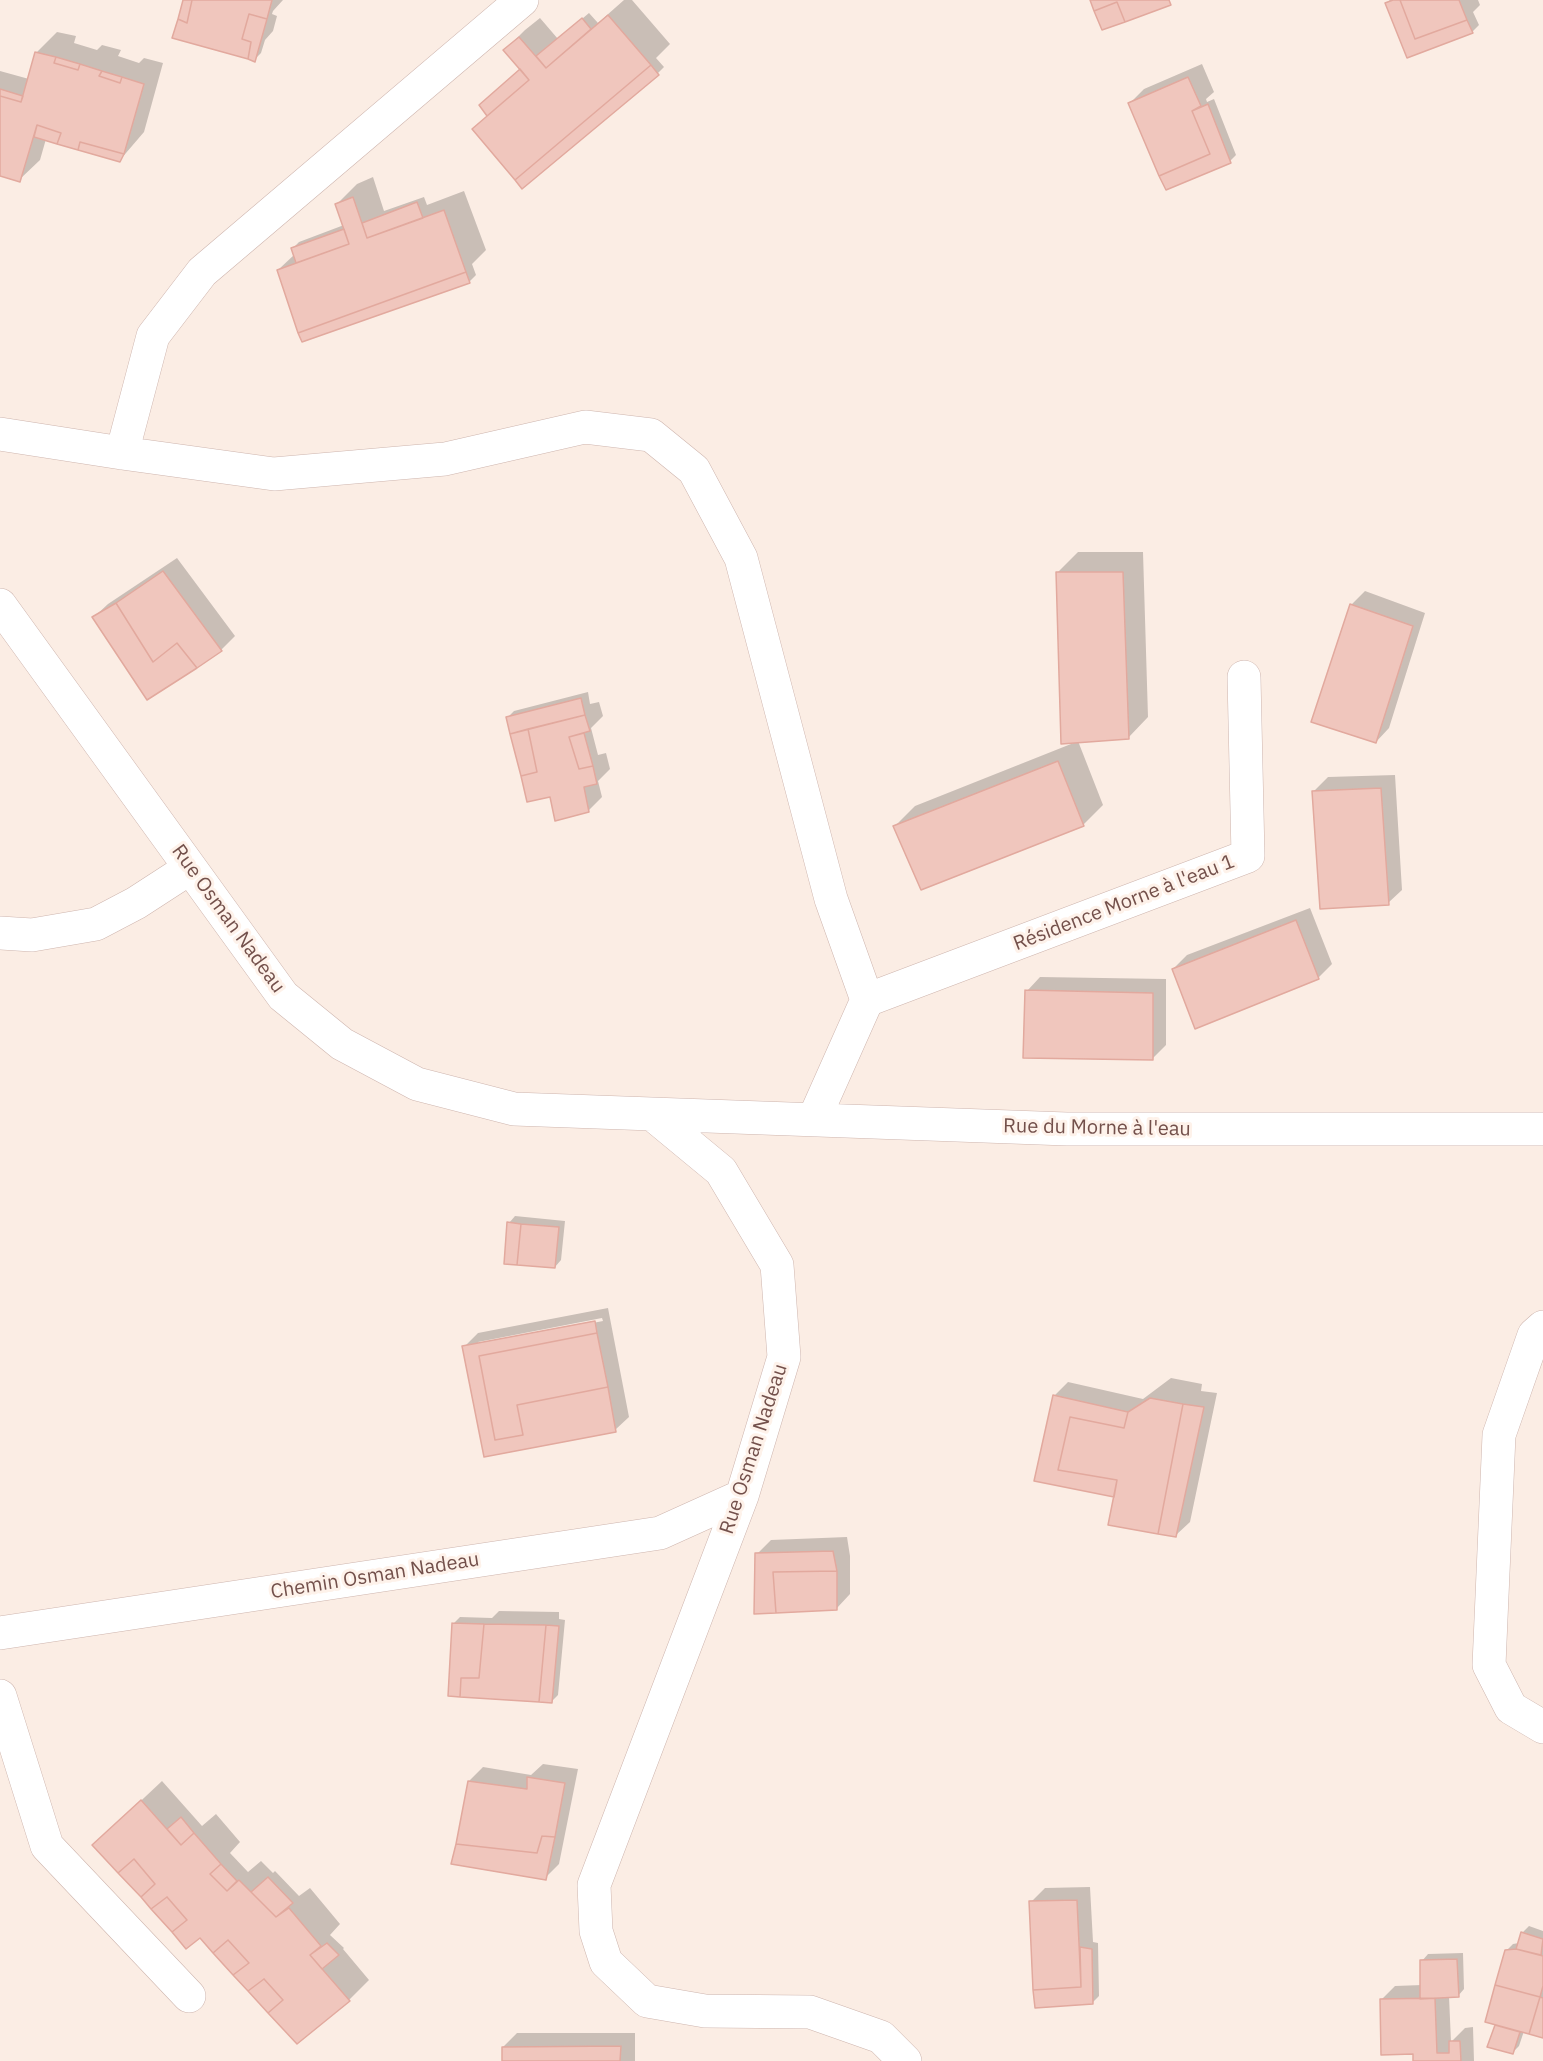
<!DOCTYPE html>
<meta charset="utf-8">
<style>
body{margin:0}
canvas{display:block;background:#fbede4}
</style>
<canvas width="1543" height="2061"></canvas>
<script>
const c = document.querySelector('canvas').getContext('2d');
c.lineJoin = 'round';
function fillPath(path, color) { c.fillStyle = color; c.fill(path, 'evenodd'); }
const shape = rows => new Path2D(rows.map(r => 'M' + r).join(''));
function strokePath(path, color, width, dash) { c.strokeStyle = color; c.lineWidth = width; c.lineCap = dash ? 'butt' : 'round'; c.setLineDash(dash || []); c.stroke(path); }
function drawText(font, color, halo, rows, align = 'center') {
  c.font = font + ' "IBM Plex Sans",sans-serif'; c.lineWidth = 6; c.setLineDash([]); c.textBaseline = 'middle'; c.strokeStyle = halo; c.fillStyle = color; for (const [text, x, y, turn = 0] of rows) {
    c.save(); c.translate(x, y); c.rotate((+turn || 0) * Math.PI / 180); c.textAlign = isNaN(turn) ? turn : align; if (halo) c.strokeText(text, 0, 0); c.fillText(text, 0, 0); c.restore();
  }
}
const shadow = shape([
 [185,0,283,0,273,11,272,14,277,16,273,31,265,40,261,53,254,60],
 [624,0,632,0,670,44,656,58,664,67,658,73,474,129,488,115,521,69,505,50,525,30,540,18,558,39,589,13,598,23],
 [1390,0,1478,0,1480,5,1473,12,1479,25,1472,32,1386,3],
 [57,32,76,36,74,43,97,50,102,45,121,50,118,56,139,63,144,58,163,63,144,132,120,160,46,139,40,160,19,180,0,175,0,71,29,79,37,52],
 [1202,64,1214,92,1206,99,1207,102,1214,99,1236,155,1230,161,1130,103,1144,89],
 [373,177,384,211,424,197,427,205,464,191,486,250,472,264,476,275,469,282,278,270,295,254,293,248,299,242,344,225,337,204,357,184],
 [1078,552,1143,552,1148,717,1128,738,1078,741,1103,805,1083,825,895,826,915,806,1076,742,1058,572],
 [177,558,235,636,221,650,94,617,108,604],
 [1365,591,1425,613,1389,728,1376,742,1351,605],
 [588,692,590,704,599,702,603,716,591,728,598,755,606,753,610,769,598,781,602,797,588,811,551,795,508,717,514,711],
 [1395,775,1402,890,1388,903,1314,791,1328,777],
 [1310,908,1332,964,1318,978,1173,969,1187,955],
 [1040,977,1166,979,1166,1045,1153,1058,1027,991],
 [515,1216,565,1221,561,1260,555,1267,509,1223],
 [608,1308,629,1417,615,1430,464,1347,478,1333],
 [602,1318,603,1321,478,1345,478,1342],
 [1171,1378,1202,1384,1201,1391,1217,1393,1190,1522,1176,1535,1116,1496,1054,1396,1068,1382,1143,1399],
 [847,1537,850,1556,850,1594,837,1608,757,1554,771,1540],
 [499,1611,559,1612,559,1619,565,1620,558,1695,552,1701,453,1624,460,1617,492,1618],
 [543,1764,578,1769,559,1864,545,1878,469,1781,483,1767,531,1775],
 [162,1781,202,1826,216,1814,240,1842,230,1853,248,1872,261,1861,273,1873,275,1871,299,1896,310,1888,340,1924,330,1935,344,1948,343,1949,369,1980,349,2000,297,2042,201,1936,94,1845],
 [1090,1887,1093,1942,1098,1943,1099,1996,1093,2002,1036,2006,1031,1902,1045,1888],
 [1529,1926,1543,1931,1543,2036,1524,2031,1519,2046,1513,2052,1489,2046,1497,2023,1506,1951,1513,1944,1519,1943,1522,1933],
 [1463,1953,1464,1989,1458,1996,1449,1996,1451,2042,1465,2028,1473,2027,1474,2061,1414,2061,1414,2052,1381,2000,1395,1986,1422,1985,1422,1961,1428,1954],
 [517,2033,635,2033,635,2061,503,2061,503,2047]
]);
const building = shape([
 [183,0,192,0,187,23,178,19,183,0],
 [192,0,272,0,267,19,249,14,242,39,251,42,248,59,172,38,178,19,187,23,192,0],
 [1090,0,1169,0,1171,5,1125,22,1117,2,1094,11,1090,0],
 [1393,0,1400,0,1415,39,1467,20,1473,33,1407,58,1385,3,1393,0],
 [1400,0,1459,0,1467,20,1415,39,1400,0],
 [1117,2,1125,22,1102,30,1094,11,1117,2],
 [249,14,267,19,255,62,248,59,251,42,242,39,249,14],
 [608,15,651,65,515,180,472,129,529,80,503,50,519,37,546,68,608,15],
 [582,18,591,29,546,68,536,56,582,18],
 [35,52,56,57,54,63,78,70,80,64,102,71,99,76,120,83,122,77,144,84,124,154,80,142,78,150,57,144,61,133,37,125,20,182,0,176,0,96,21,102,35,52],
 [56,57,80,64,78,70,54,63,56,57],
 [651,65,659,75,522,189,515,180,651,65],
 [520,69,529,80,487,116,479,105,520,69],
 [102,71,122,77,120,83,99,76,102,71],
 [1188,77,1201,106,1192,111,1210,154,1159,176,1128,103,1188,77],
 [0,89,23,96,21,102,0,96,0,89],
 [1208,104,1231,163,1166,190,1159,176,1210,154,1192,111,1208,104],
 [37,125,61,133,57,144,34,137,37,125],
 [80,142,124,154,120,162,78,150,80,142],
 [353,197,367,238,444,210,466,272,298,333,277,270,349,244,335,204,353,197],
 [417,202,423,218,367,238,362,223,417,202],
 [344,229,349,244,296,263,291,248,344,229],
 [466,272,470,283,302,342,298,333,466,272],
 [163,571,222,651,197,668,177,643,153,662,116,603,163,571],
 [1056,572,1123,572,1129,739,1061,744,1056,572],
 [116,603,153,662,177,643,197,668,147,700,92,617,116,603],
 [1350,604,1413,626,1376,743,1311,722,1350,604],
 [581,698,585,715,510,734,506,717,581,698],
 [585,715,590,731,569,737,579,769,593,766,597,784,584,787,589,812,555,821,550,797,527,802,521,776,537,772,528,729,585,715],
 [528,729,537,772,521,776,510,734,528,729],
 [584,733,593,766,579,769,569,737,584,733],
 [1058,761,1084,826,921,890,893,826,1058,761],
 [1381,788,1389,905,1320,909,1312,791,1381,788],
 [1296,920,1319,979,1195,1029,1172,969,1296,920],
 [1025,990,1153,993,1153,1060,1023,1058,1025,990],
 [507,1222,521,1224,517,1265,504,1264,507,1222],
 [521,1224,559,1227,555,1268,517,1265,521,1224],
 [595,1321,597,1333,479,1356,495,1440,523,1435,517,1405,608,1387,616,1432,484,1457,462,1346,595,1321],
 [597,1333,608,1387,517,1405,523,1435,495,1440,479,1356,597,1333],
 [1053,1395,1128,1412,1124,1428,1070,1417,1058,1470,1117,1480,1114,1497,1034,1481,1053,1395],
 [1150,1398,1183,1404,1158,1534,1108,1525,1117,1480,1058,1470,1070,1417,1124,1428,1128,1412,1150,1398],
 [1183,1404,1204,1407,1176,1537,1158,1534,1183,1404],
 [833,1551,837,1571,773,1572,776,1613,754,1614,755,1553,833,1551],
 [837,1571,837,1610,776,1613,773,1572,837,1571],
 [452,1623,484,1624,479,1678,461,1678,460,1697,448,1696,452,1623],
 [484,1624,546,1625,539,1702,460,1697,461,1678,479,1678,484,1624],
 [546,1625,559,1626,552,1703,539,1702,546,1625],
 [527,1777,565,1783,555,1837,542,1836,537,1853,456,1844,468,1781,527,1789,527,1777],
 [141,1800,181,1845,194,1833,221,1864,210,1874,227,1891,239,1880,276,1917,289,1908,321,1946,310,1955,350,2001,297,2044,268,2013,283,2000,264,1979,248,1991,233,1975,249,1963,228,1940,213,1953,200,1938,186,1949,172,1932,187,1920,167,1897,151,1909,141,1897,155,1884,134,1859,118,1873,92,1845,141,1800],
 [181,1817,194,1833,181,1845,167,1829,181,1817],
 [542,1836,555,1837,546,1880,451,1864,456,1844,537,1853,542,1836],
 [134,1859,155,1884,141,1897,118,1873,134,1859],
 [221,1864,237,1881,227,1891,210,1874,221,1864],
 [268,1877,293,1903,276,1917,251,1892,268,1877],
 [167,1897,187,1920,172,1932,151,1909,167,1897],
 [1077,1900,1081,1987,1033,1990,1029,1901,1077,1900],
 [1521,1932,1543,1939,1541,1955,1516,1949,1521,1932],
 [228,1940,249,1963,233,1975,213,1953,228,1940],
 [327,1943,339,1955,322,1969,310,1955,327,1943],
 [1080,1947,1092,1949,1093,2004,1035,2008,1033,1990,1081,1987,1080,1947],
 [1516,1949,1543,1956,1543,1986,1540,1997,1495,1985,1505,1950,1516,1949],
 [1457,1959,1459,1997,1420,1999,1420,1960,1457,1959],
 [264,1979,283,2000,268,2013,248,1991,264,1979],
 [1495,1985,1540,1997,1529,2034,1485,2022,1495,1985],
 [1540,1997,1543,1998,1543,2038,1529,2034,1540,1997],
 [1435,1998,1437,2053,1449,2053,1449,2041,1460,2041,1461,2061,1413,2061,1413,2054,1381,2055,1380,1999,1435,1998],
 [1495,2025,1520,2032,1513,2054,1487,2047,1495,2025],
 [621,2046,620,2061,502,2061,502,2047,621,2046]
]);
const minor = shape([
 [0,434,122,453,274,474,445,459,585,427,651,435,694,470,741,558,831,899,867,1000,814,1119],
 [122,453,153,336,202,272,522,0],
 [0,605,283,996,342,1044,417,1084,514,1109,652,1114,721,1171,777,1265,784,1357,742,1496,594,1885,596,1931,606,1962,647,2001,705,2011,810,2012,881,2037,905,2061],
 [0,933,32,935,96,924,136,903,190,868],
 [867,1000,1248,856,1244,677],
 [652,1114,1067,1129,1543,1129],
 [1543,1327,1534,1335,1499,1435,1489,1665,1511,1708,1543,1727],
 [0,1633,660,1533,742,1496],
 [0,1696,47,1846,189,1996]
]);
const streetNames = [
 ["Résidence Morne à l'eau 1",1124,903,-21],
 ["Rue Osman Nadeau",228,919,54],
 ["Rue du Morne à l'eau",1097,1128,1],
 ["Rue Osman Nadeau",754,1449,-72],
 ["Chemin Osman Nadeau",375,1576,-9]
];
fillPath(shadow, '#0003');
fillPath(building, '#f0c6bd');
strokePath(building, '#e2a99e', 1.5);
strokePath(minor, '#ceb5ae', 34);
strokePath(minor, '#fff', 33);
drawText('20px', '#73504b', '#fef2ea', streetNames);
</script>
